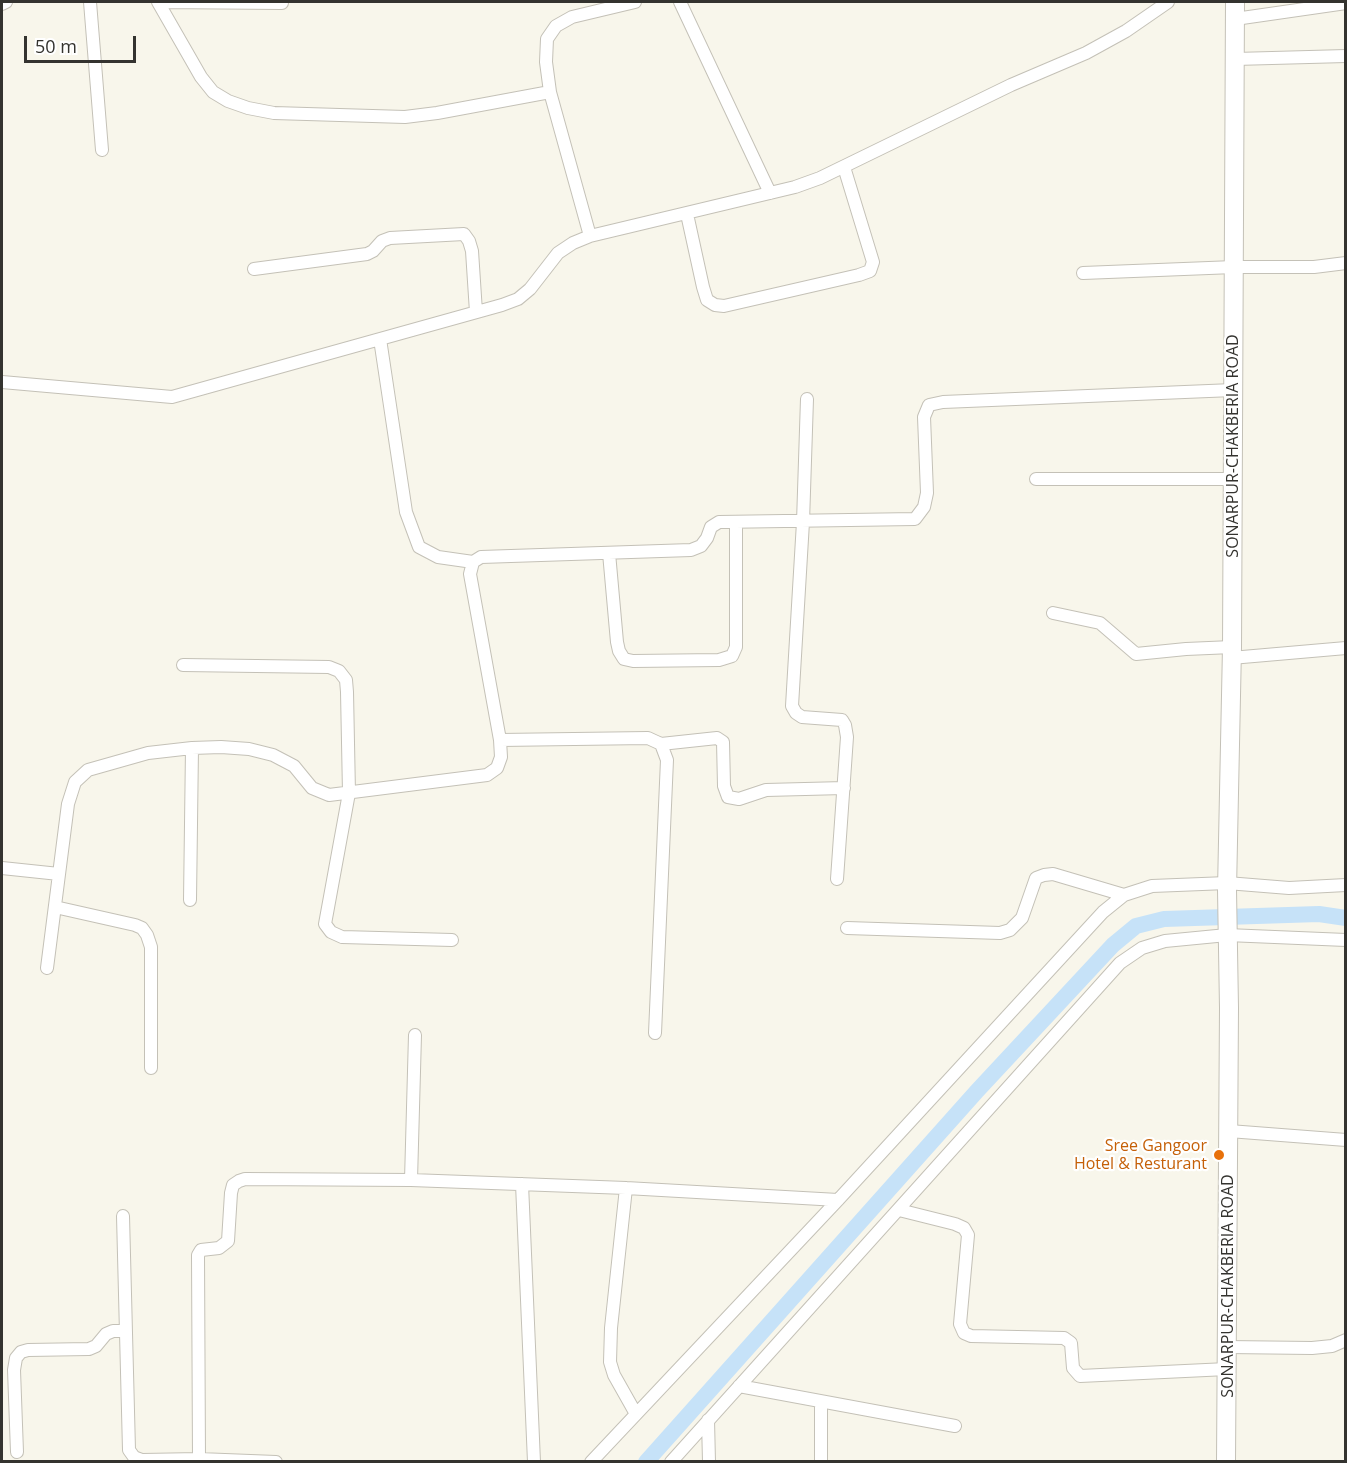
<!DOCTYPE html>
<style>
body{margin:0}
#map{position:relative;width:1347px;height:1463px;overflow:hidden;background:#f8f6eb;font-family:"Open Sans",sans-serif}
canvas{display:block}
.frame{position:absolute;inset:0;border:3px solid #34332f;pointer-events:none}
.scale{position:absolute;left:24px;top:36px;width:112px;height:27px;box-sizing:border-box;border:3px solid #34332f;border-top:0;padding-left:8px;font-size:18px;line-height:21px;white-space:nowrap;color:#34332f;-webkit-text-stroke:4px #fff;paint-order:stroke}
</style>
<div id="map">
<canvas width="1347" height="1463"></canvas>
<div class="frame"></div>
<div class="scale">50 m</div>
</div>
<script>
const c = document.querySelector('canvas').getContext('2d');
c.lineJoin = 'round';
const shape = rows => new Path2D(rows.map(r => 'M' + r).join(''));
function strokePath(path, color, width, dash) { c.strokeStyle = color; c.lineWidth = width; c.lineCap = dash ? 'butt' : 'round'; c.setLineDash(dash || []); c.stroke(path); }
function drawText(font, color, halo, rows, align = 'center') {
  c.font = font + ' "Open Sans",sans-serif'; c.lineWidth = 4.5; c.setLineDash([]); c.textBaseline = 'middle'; c.strokeStyle = halo; c.fillStyle = color; for (const [text, x, y, turn = 0] of rows) {
    c.save(); c.translate(x, y); c.rotate((+turn || 0) * Math.PI / 180); c.textAlign = isNaN(turn) ? turn : align; if (halo) c.strokeText(text, 0, 0); c.fillText(text, 0, 0); c.restore();
  }
}
const canal = shape([
 [646,1462,977,1091,1113,945,1136,926,1164,919,1319,914,1346,918]
]);
const street = shape([
 [90,2,102,150],
 [158,2,201,77,213,92,228,101,248,108,274,113,405,117,437,113,550,92],
 [159,2,282,3],
 [680,2,770,193],
 [2,4,6,2],
 [1235,19,1346,3],
 [1235,59,1346,56],
 [687,214,703,287,707,300,715,305,724,306,859,275,870,271,873,262,844,167],
 [590,236,550,92,546,62,547,39,556,26,572,17,635,2],
 [254,269,367,254,373,251,382,241,390,238,464,234,469,241,472,251,476,312],
 [1083,273,1234,267,1314,267,1346,263],
 [380,339,406,512,419,547,438,557,473,562],
 [2,382,172,397,502,305,518,299,530,289,558,253,573,243,590,236,795,187,820,178,1011,85,1086,53,1126,31,1168,2],
 [807,399,803,522,792,706,796,713,802,717,842,720,845,725,847,737,837,879],
 [1036,479,1232,479],
 [609,553,617,642,619,651,624,659,633,661,719,660,732,656,736,647,736,522],
 [1053,613,1100,623,1136,654,1186,649,1232,647],
 [1231,658,1346,648],
 [183,665,329,667,339,671,346,680,347,692,349,793,325,924,331,932,342,937,452,940],
 [500,740,648,738,661,744,667,760,655,1033],
 [661,744,717,738,723,742,724,786,728,797,739,799,766,790,844,788],
 [2,868,59,874],
 [190,900,192,748],
 [55,907,135,925,142,928,147,935,151,947,151,1068],
 [847,928,1000,933,1010,930,1022,918,1036,878,1044,875,1053,874,1124,895],
 [47,968,68,804,75,782,88,770,148,753,192,748,221,747,249,749,273,755,294,766,312,788,329,795,487,775,497,768,501,757,500,740,470,574,473,562,481,557,691,550,701,546,707,538,711,527,719,522,915,519,924,507,927,493,924,417,929,405,943,402,1233,390],
 [1229,1131,1346,1140],
 [411,1180,415,1035],
 [522,1184,534,1462],
 [626,1188,611,1328,610,1362,614,1375,636,1414],
 [899,1210,955,1224,964,1228,968,1235,960,1324,964,1333,971,1336,1064,1338,1071,1343,1073,1368,1080,1376,1227,1369],
 [123,1216,129,1450,134,1457,142,1460,199,1459,276,1462],
 [1227,1347,1312,1348,1332,1346,1346,1340],
 [739,1386,955,1426],
 [708,1420,709,1462],
 [17,1452,14,1370,16,1358,21,1352,28,1350,89,1349,96,1346,106,1334,113,1331,126,1331],
 [199,1459,198,1255,201,1250,219,1248,228,1241,231,1193,233,1185,239,1181,245,1179,411,1180,626,1188,838,1200],
 [591,1462,838,1200,1103,912,1124,895,1152,886,1227,883,1289,888,1346,885],
 [671,1462,1120,963,1142,948,1165,941,1227,935,1346,940],
 [821,1462,821,1401]
]);
const secondary = shape([
 [1226,1462,1229,1008,1227,890,1232,647,1235,2]
]);
const markers = [
 [1219,1155,6,"#e8710a"]
];
const streetNames = [
 ["SONARPUR-CHAKBERIA ROAD",1233,446,-90],
 ["SONARPUR-CHAKBERIA ROAD",1228,1286,-90]
];
const foodNames = [
 ["Sree Gangoor",1207,1146],
 ["Hotel & Resturant",1207,1164]
];
strokePath(canal, '#c6e2f8', 16);
strokePath(street, '#c4c1b7', 14);
strokePath(secondary, '#c4c1b7', 20);
strokePath(street, '#fff', 12);
strokePath(secondary, '#fff', 18);
for (const [x, y, r, color] of markers) { const dot = new Path2D(); dot.arc(x, y, r, 0, 2 * Math.PI); c.fillStyle = color; c.fill(dot); strokePath(dot, '#fff', 2); }
drawText('16px', '#34332f', '#fff', streetNames);
drawText('16px', '#c56008', '#fff', foodNames, 'right');
</script>
